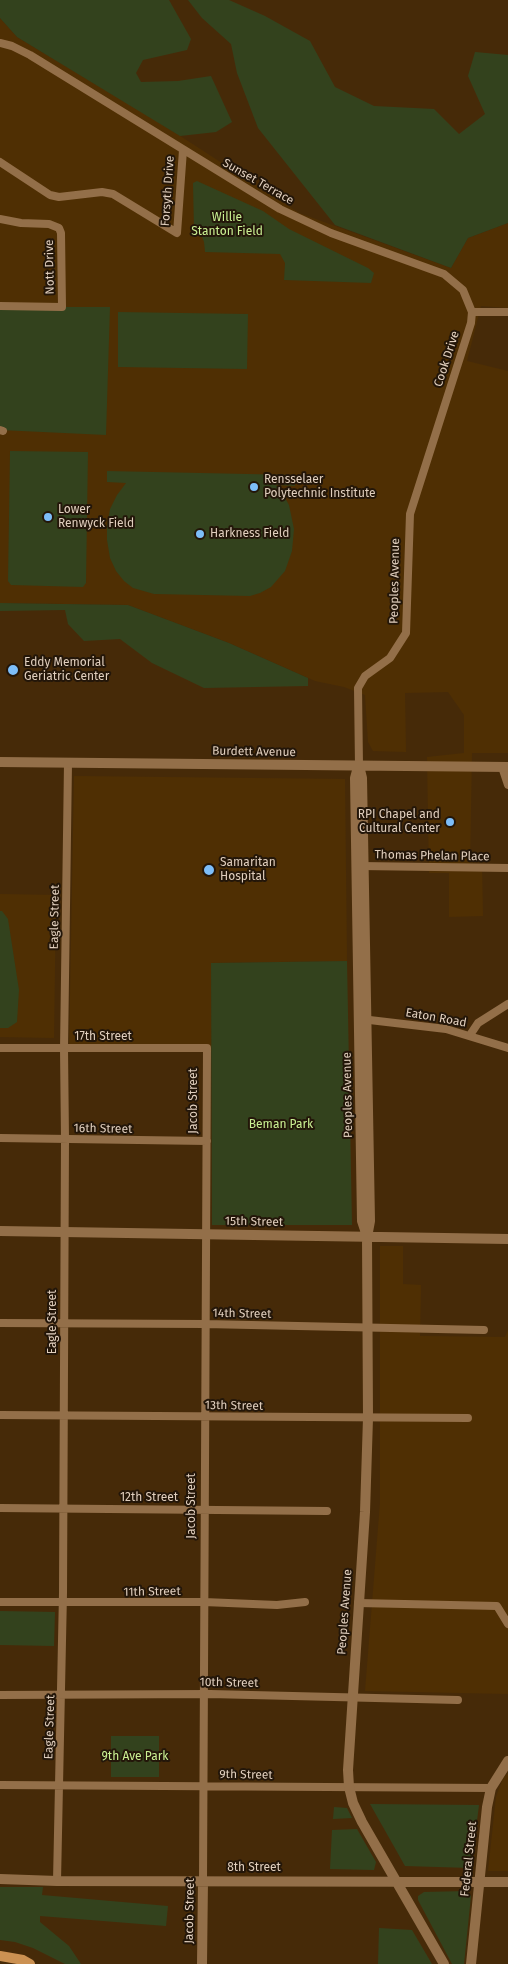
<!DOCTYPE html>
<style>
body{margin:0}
canvas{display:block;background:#462a08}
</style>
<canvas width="508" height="1964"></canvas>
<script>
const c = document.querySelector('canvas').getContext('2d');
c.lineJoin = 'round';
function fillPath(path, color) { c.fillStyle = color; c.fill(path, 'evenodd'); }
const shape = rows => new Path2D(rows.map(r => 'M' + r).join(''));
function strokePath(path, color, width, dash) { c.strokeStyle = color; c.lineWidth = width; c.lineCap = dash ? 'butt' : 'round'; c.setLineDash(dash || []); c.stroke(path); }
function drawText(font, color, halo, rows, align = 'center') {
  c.font = font + ' "Fira Sans",sans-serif'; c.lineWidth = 4; c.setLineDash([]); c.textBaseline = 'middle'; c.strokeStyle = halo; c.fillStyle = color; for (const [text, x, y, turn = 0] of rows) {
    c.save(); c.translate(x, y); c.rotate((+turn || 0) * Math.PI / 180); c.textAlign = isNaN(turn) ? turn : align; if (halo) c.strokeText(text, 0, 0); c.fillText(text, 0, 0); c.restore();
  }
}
const built = shape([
 [0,18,17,37,154,119,299,213,451,268,468,238,508,223,508,308,481,306,467,361,508,371,508,753,472,753,470,864,482,864,483,916,449,917,449,873,429,873,427,757,464,753,464,715,448,692,405,693,406,752,373,751,368,742,365,695,344,687,315,681,229,643,128,605,0,603],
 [74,776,345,779,347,961,211,963,212,1051,69,1052],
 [0,894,56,895,54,1038,0,1037],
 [380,1246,403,1246,403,1284,421,1285,420,1336,505,1337,508,1330,508,1694,365,1691,380,1503],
 [508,1773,508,1871,488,1871,496,1797,503,1778]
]);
const green = shape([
 [0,0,169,0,191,39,187,50,143,60,136,73,141,82,178,81,211,76,232,122,216,132,180,136,17,37,0,18],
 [188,0,229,0,265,16,310,41,335,87,374,106,434,109,459,134,485,114,468,76,475,52,508,55,508,223,468,238,451,268,335,225,258,128,237,73,231,44,202,18],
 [197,181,263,211,289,229,368,268,374,273,371,283,284,280,285,263,280,254,205,252,204,242,200,231,194,231,193,183],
 [0,307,110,307,106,435,0,430],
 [118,312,248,314,247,369,118,367],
 [10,451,88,452,86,583,83,587,11,585,8,581],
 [107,471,295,475,295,486,276,485,284,496,289,505,294,529,292,551,285,571,271,587,260,593,250,596,154,594,133,588,124,581,116,571,110,558,107,540,107,527,110,509,117,495,126,483,107,482],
 [0,603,128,605,229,643,308,678,308,686,204,688,152,663,120,639,84,641,68,624,65,610,0,611],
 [0,911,2,911,8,919,19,990,17,1022,8,1028,0,1028],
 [347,961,352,1225,212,1225,211,963],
 [0,1611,55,1612,54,1646,0,1645],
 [111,1736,159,1736,159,1777,111,1777],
 [370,1804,479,1805,471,1868,405,1866],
 [334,1807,347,1808,352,1818,333,1819],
 [357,1829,376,1862,374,1870,330,1869,332,1830],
 [0,1887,43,1887,42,1895,168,1906,166,1926,40,1916,40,1922,69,1946,81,1964,65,1964,33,1948,15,1942,0,1940],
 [467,1891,471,1896,464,1964,452,1964,418,1900,418,1896,424,1892],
 [379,1928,412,1930,432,1964,378,1964]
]);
const minor = shape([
 [0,43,12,46,30,55,280,209,331,233,444,274,463,290,472,312,471,323,410,514,406,633,390,658,365,676,358,688,359,766],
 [0,162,50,195,59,197,102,192,113,194,177,233,183,150],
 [0,219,21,223,49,224,59,228,61,233,62,307,0,306],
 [472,312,508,312],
 [0,430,3,431],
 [502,767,508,785],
 [360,866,508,868],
 [361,1019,446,1029,508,1048],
 [470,1035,478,1023,508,1004],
 [0,1048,207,1048,203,1880],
 [0,1138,207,1141],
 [0,1323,205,1324,484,1330],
 [0,1415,468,1418],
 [0,1508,327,1511],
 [0,1602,204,1602,277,1605,305,1602],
 [358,1603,497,1606,508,1624],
 [0,1695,210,1694,458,1700],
 [0,1785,491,1788],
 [57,1881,63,1593,65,1139,64,1049,68,763]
]);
const tertiary = shape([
 [0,762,508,767],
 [359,766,362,778,370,1221,367,1237,368,1418,365,1512,348,1770,349,1787,353,1803,362,1822,444,1964],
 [358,767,355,778,362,1221,367,1236],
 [0,1231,508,1239],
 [0,1879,57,1881,508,1882],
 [202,1964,203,1880],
 [471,1964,487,1807,491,1788,508,1761]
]);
const secondary = shape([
 [0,1956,23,1960,30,1964]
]);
const markers = [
 [254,487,5,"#7dbef9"],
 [48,517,5,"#7dbef9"],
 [200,534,5,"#7dbef9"],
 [13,670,6,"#7dbef9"],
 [450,822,5,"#7dbef9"],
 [209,870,6,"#7dbef9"]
];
const streetNames = [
 ["Sunset Terrace",258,182,30],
 ["Forsyth Drive",168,191,-86],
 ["Nott Drive",50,267,-91],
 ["Cook Drive",447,359,-72],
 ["Peoples Avenue",395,581,-89],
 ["Burdett Avenue",254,752,1],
 ["Thomas Phelan Place",432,856,1],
 ["Eagle Street",55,917,-89],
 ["Eaton Road",436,1018,10],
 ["17th Street",103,1037],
 ["Peoples Avenue",348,1095,-91],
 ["Jacob Street",194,1101,-90],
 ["16th Street",103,1129,1],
 ["15th Street",254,1222,1],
 ["14th Street",242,1314,1],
 ["Eagle Street",53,1322,-90],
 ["13th Street",234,1406,1],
 ["12th Street",149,1498],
 ["Jacob Street",192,1506,-90],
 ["11th Street",152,1592,-1],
 ["Peoples Avenue",345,1612,-86],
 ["10th Street",229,1683,1],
 ["Eagle Street",50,1727,-88],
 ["9th Street",246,1775,1],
 ["Federal Street",469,1859,-84],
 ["8th Street",254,1868],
 ["Jacob Street",190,1911,-89]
];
const parkNames = [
 ["Willie",227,218],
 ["Stanton Field",227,232],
 ["Beman Park",281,1125],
 ["9th Ave Park",135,1757]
];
const poiNames = [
 ["Rensselaer",264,480],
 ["Polytechnic Institute",264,494],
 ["Lower",58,510],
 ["Renwyck Field",58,524],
 ["Harkness Field",210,534],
 ["Eddy Memorial",24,663],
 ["Geriatric Center",24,677],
 ["RPI Chapel and",440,815,"right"],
 ["Cultural Center",440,829,"right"],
 ["Samaritan",220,863],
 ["Hospital",220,877]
];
fillPath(built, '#4f2f03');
fillPath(green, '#33421d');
strokePath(minor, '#936f49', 8);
strokePath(tertiary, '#936f49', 10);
strokePath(secondary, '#cb9152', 10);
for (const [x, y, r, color] of markers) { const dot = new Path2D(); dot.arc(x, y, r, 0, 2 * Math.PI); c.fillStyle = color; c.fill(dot); strokePath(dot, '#231609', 2); }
drawText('12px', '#e1cfbe', '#231609', streetNames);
drawText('12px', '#caf193', '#231609', parkNames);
drawText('12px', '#e1cfbe', '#231609', poiNames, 'left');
</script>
